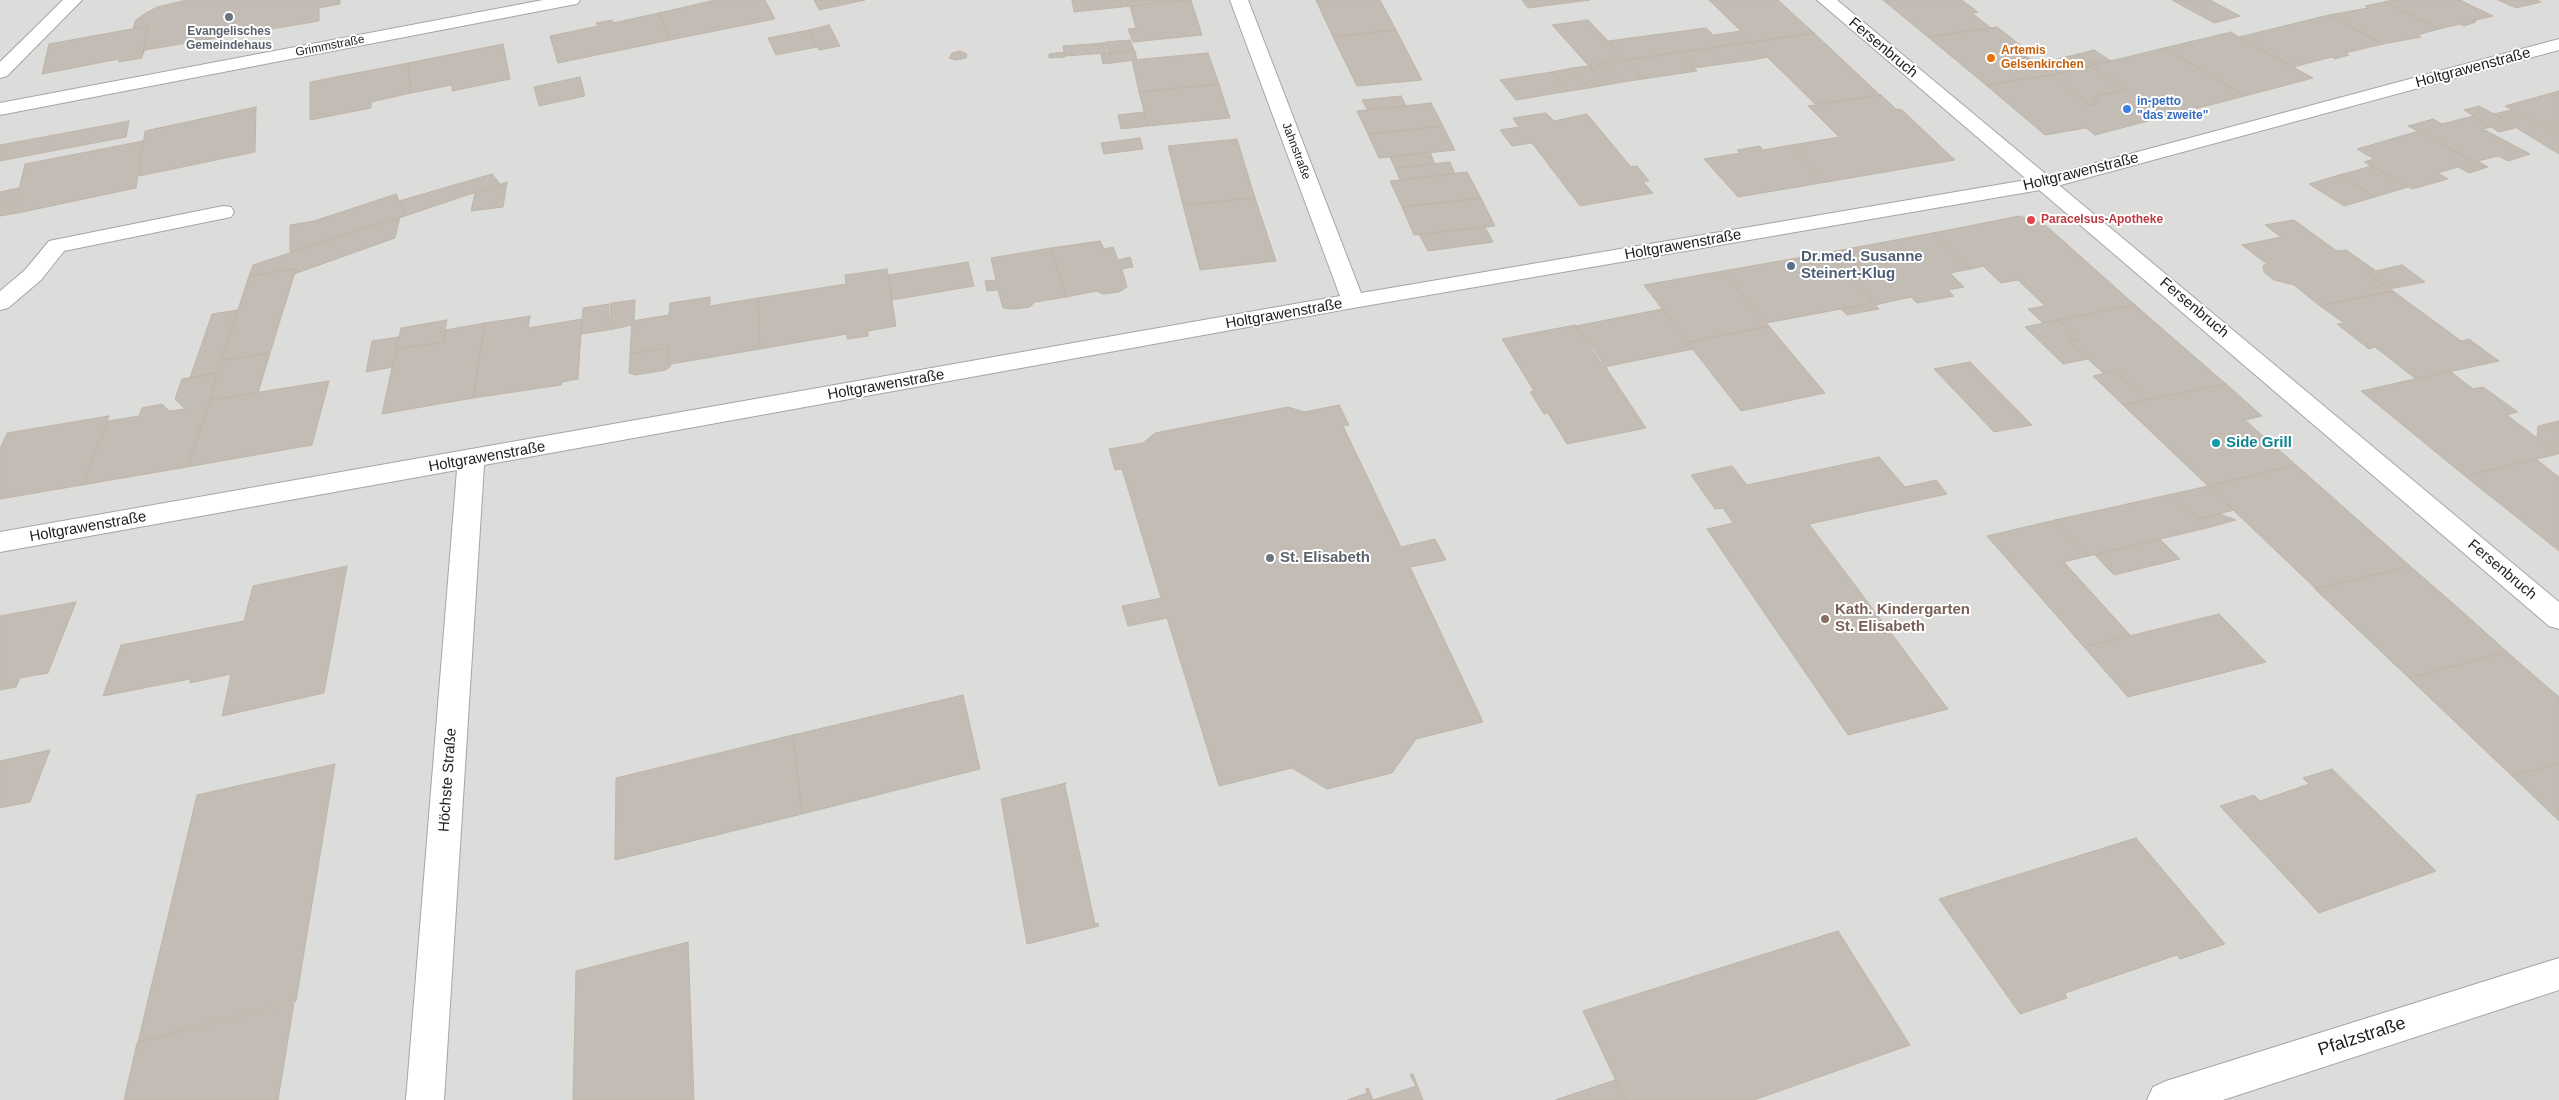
<!DOCTYPE html>
<meta charset="utf-8">
<style>
body{margin:0}
canvas{display:block;background:#efede5}
</style>
<canvas width="2559" height="1100"></canvas>
<script>
const c = document.querySelector('canvas').getContext('2d');
c.lineJoin = 'round';
function fillPath(path, color) { c.fillStyle = color; c.fill(path, 'evenodd'); }
const shape = rows => new Path2D(rows.map(r => 'M' + r).join(''));
function strokePath(path, color, width, dash) { c.strokeStyle = color; c.lineWidth = width; c.lineCap = dash ? 'butt' : 'round'; c.setLineDash(dash || []); c.stroke(path); }
function drawText(font, color, halo, rows, align = 'center') {
  c.font = font + ' Arial,sans-serif'; c.lineWidth = 4; c.setLineDash([]); c.textBaseline = 'middle'; c.strokeStyle = halo; c.fillStyle = color; for (const [text, x, y, turn = 0] of rows) {
    c.save(); c.translate(x, y); c.rotate((+turn || 0) * Math.PI / 180); c.textAlign = isNaN(turn) ? turn : align; if (halo) c.strokeText(text, 0, 0); c.fillText(text, 0, 0); c.restore();
  }
}
const residential = shape([
 [0,0,2559,0,2559,1100,0,1100]
]);
const building = shape([
 [187,0,340,0,340,4,319,8,319,21,145,50,142,55,148,26,133,29,135,21,144,14,157,7,187,0],
 [715,0,765,0,775,19,670,40,659,13,715,0],
 [814,0,865,0,819,10,814,0],
 [1072,0,1120,0,1122,7,1074,12,1072,0],
 [1120,0,1191,0,1122,7,1120,0],
 [1191,0,1202,35,1133,42,1128,29,1136,28,1130,6,1191,0],
 [1316,0,1380,0,1396,30,1333,37,1316,0],
 [1522,0,1590,0,1528,8,1522,0],
 [1709,0,1778,0,1814,33,1752,42,1709,0],
 [1883,0,1962,0,1978,12,1972,13,1991,28,1928,37,1883,0],
 [2172,0,2210,0,2240,16,2214,23,2172,0],
 [2391,0,2460,0,2493,16,2472,21,2476,22,2464,26,2460,24,2439,29,2384,2,2391,0],
 [2498,0,2537,0,2541,2,2516,8,2498,0],
 [2384,2,2439,29,2417,35,2421,37,2383,44,2329,15,2368,8,2365,6,2384,2],
 [659,13,670,40,558,63,550,36,598,26,596,23,612,20,613,23,659,13],
 [2329,15,2383,44,2345,53,2349,55,2335,59,2332,57,2293,67,2239,37,2329,15],
 [1588,20,1608,41,1624,59,1588,65,1552,25,1588,20],
 [829,25,840,46,819,50,809,30,829,25],
 [148,26,142,58,119,62,119,59,42,74,49,44,148,26],
 [1997,27,2028,51,2021,52,2051,75,1986,85,1928,37,1997,27],
 [1706,28,1724,46,1625,60,1608,41,1706,28],
 [809,30,817,47,776,55,768,38,809,30],
 [1396,30,1422,80,1357,86,1333,37,1396,30],
 [1741,31,1752,42,1724,46,1713,35,1741,31],
 [2231,32,2239,37,2313,78,2245,96,2164,48,2231,32],
 [1814,33,1880,95,1881,95,1815,104,1752,42,1814,33],
 [1130,40,1134,50,1108,53,1105,42,1130,40],
 [1752,42,1767,57,1752,60,1736,44,1752,42],
 [1104,43,1106,53,1065,56,1063,46,1104,43],
 [503,44,510,79,452,91,452,85,411,93,408,63,503,44],
 [1736,44,1752,60,1694,68,1679,52,1736,44],
 [2164,48,2245,96,2171,115,2090,66,2164,48],
 [2094,50,2111,61,2095,65,2078,54,2094,50],
 [960,51,967,54,966,58,956,60,949,58,952,53,960,51],
 [1135,51,1137,60,1103,64,1101,54,1135,51],
 [1064,52,1065,57,1049,58,1049,54,1064,52],
 [1679,52,1697,71,1643,79,1625,60,1679,52],
 [1208,53,1219,84,1139,92,1132,60,1208,53],
 [2078,54,2095,65,2051,75,2036,64,2078,54],
 [1625,60,1643,79,1623,82,1606,63,1625,60],
 [408,63,411,93,371,102,371,108,310,120,310,82,408,63],
 [1606,63,1623,82,1606,85,1589,66,1606,63],
 [1589,66,1606,85,1589,88,1572,68,1589,66],
 [2090,66,2126,89,2090,98,2098,103,2089,105,2051,75,2090,66],
 [1572,68,1589,88,1569,91,1552,72,1572,68],
 [1552,72,1569,91,1516,100,1500,80,1552,72],
 [2051,75,2089,105,2098,103,2090,98,2127,88,2171,115,2095,135,2086,128,2045,135,1986,85,2051,75],
 [580,77,585,96,539,106,534,87,580,77],
 [1219,84,1230,118,1148,126,1139,92,1219,84],
 [2559,91,2559,134,2505,106,2559,91],
 [1881,95,1896,109,1902,110,1955,160,1827,182,1792,145,1839,137,1808,106,1881,95],
 [1401,96,1406,106,1367,109,1362,100,1401,96],
 [1431,103,1443,126,1368,134,1357,111,1431,103],
 [2479,106,2494,114,2515,128,2499,132,2464,110,2479,106],
 [256,107,255,152,139,176,145,131,256,107],
 [2511,110,2559,134,2559,154,2494,114,2511,110],
 [1144,112,1148,126,1121,129,1118,115,1144,112],
 [1546,113,1554,121,1587,114,1631,167,1637,166,1649,181,1643,182,1653,193,1580,206,1532,143,1512,146,1500,130,1519,127,1513,118,1546,113],
 [2473,116,2491,127,2483,129,2530,154,2508,161,2498,156,2478,161,2488,167,2485,168,2408,126,2433,119,2442,124,2473,116],
 [129,121,126,137,0,161,0,145,129,121],
 [1443,126,1455,150,1379,158,1368,134,1443,126],
 [2419,131,2485,168,2469,173,2458,167,2438,173,2448,179,2412,189,2364,162,2374,159,2357,149,2419,131],
 [1140,138,1143,149,1104,154,1101,143,1140,138],
 [1237,139,1255,198,1183,205,1168,146,1237,139],
 [143,141,136,188,13,214,25,164,143,141],
 [1792,145,1827,182,1738,197,1704,159,1740,153,1737,150,1760,146,1763,150,1792,145],
 [1430,152,1435,164,1395,168,1390,157,1430,152],
 [1450,162,1455,174,1400,180,1395,168,1450,162],
 [2372,166,2408,187,2375,197,2339,175,2372,166],
 [1467,172,1481,198,1402,207,1390,181,1467,172],
 [492,174,500,184,405,216,399,201,492,174],
 [2339,175,2375,197,2344,206,2309,184,2339,175],
 [507,182,503,207,471,211,475,193,507,182],
 [18,188,12,214,0,216,0,192,18,188],
 [396,194,405,216,290,252,290,225,314,221,396,194],
 [1255,198,1276,261,1200,270,1183,205,1255,198],
 [1481,198,1495,226,1414,235,1402,207,1481,198],
 [2019,216,2043,223,2135,305,2043,323,2028,309,2045,306,2018,280,2001,283,1983,266,1971,269,1933,233,2019,216],
 [400,217,395,238,294,274,296,269,249,276,253,265,400,217],
 [2294,220,2337,251,2346,250,2375,270,2366,273,2393,291,2320,306,2294,285,2274,280,2264,272,2263,266,2267,264,2242,245,2281,237,2265,225,2294,220],
 [1485,227,1493,242,1428,251,1419,234,1485,227],
 [1933,233,1971,269,1950,273,1964,287,1948,290,1954,296,1917,303,1911,297,1875,305,1825,253,1933,233],
 [1100,241,1104,249,1113,247,1118,260,1130,257,1133,267,1122,269,1127,287,1119,292,1103,294,1096,291,1066,297,1051,248,1100,241],
 [1051,248,1066,297,1035,302,1030,307,1014,309,1003,308,998,290,987,291,985,281,996,280,991,258,1051,248],
 [1825,253,1873,303,1766,323,1723,271,1825,253],
 [968,262,974,286,892,300,888,275,968,262],
 [2402,265,2425,282,2389,289,2366,273,2402,265],
 [296,269,270,353,221,361,249,276,296,269],
 [887,269,896,326,868,331,868,336,847,339,847,334,760,349,758,298,846,284,845,275,887,269],
 [1723,271,1769,326,1687,342,1644,285,1723,271],
 [2393,291,2461,341,2469,339,2499,361,2416,379,2375,347,2369,349,2337,324,2344,323,2320,306,2393,291],
 [710,297,710,306,758,298,760,349,671,364,669,364,668,348,630,354,632,321,669,315,670,303,710,297],
 [635,300,634,321,632,325,609,330,611,303,635,300],
 [1873,303,1879,309,1847,315,1841,309,1873,303],
 [609,304,608,330,581,334,583,308,609,304],
 [2135,305,2226,384,2146,400,2115,371,2104,374,2088,359,2069,341,2079,339,2059,320,2135,305],
 [1662,309,1693,349,1604,367,1576,326,1662,309],
 [237,310,216,373,190,378,212,314,237,310],
 [530,316,528,328,582,319,578,379,562,382,561,385,473,398,485,323,530,316],
 [447,320,443,342,396,349,401,328,447,320],
 [2059,320,2079,339,2069,341,2088,359,2063,364,2025,327,2059,320],
 [485,323,473,398,382,414,396,349,443,342,445,330,485,323],
 [1575,325,1595,351,1646,428,1567,444,1548,413,1544,414,1530,392,1534,391,1502,339,1575,325],
 [1769,326,1825,393,1741,411,1687,342,1769,326],
 [399,337,393,367,366,372,372,341,399,337],
 [668,348,669,364,671,366,666,370,636,375,629,373,630,354,668,348],
 [270,353,258,393,210,400,221,361,270,353],
 [1970,362,2032,425,1994,432,1934,369,1970,362],
 [2115,371,2146,400,2123,405,2093,376,2115,371],
 [2450,371,2473,389,2483,387,2518,412,2507,415,2558,454,2465,476,2361,391,2450,371],
 [218,373,187,467,82,485,108,421,139,416,142,408,162,404,169,411,185,409,175,399,182,379,218,373],
 [329,381,312,445,187,467,210,400,329,381],
 [2226,384,2262,416,2245,420,2296,465,2208,486,2123,405,2226,384],
 [1339,405,1349,425,1343,426,1401,547,1435,539,1446,560,1410,567,1483,722,1416,739,1392,773,1327,789,1292,768,1219,786,1167,618,1128,626,1122,606,1161,598,1122,469,1115,470,1109,449,1143,443,1155,433,1288,407,1304,412,1339,405],
 [109,416,82,485,0,499,0,449,7,433,109,416],
 [2559,421,2559,453,2558,454,2537,438,2538,426,2559,421],
 [1879,457,1905,487,1936,480,1947,494,1809,524,1948,709,1848,735,1707,529,1733,523,1723,508,1715,509,1691,475,1732,466,1747,485,1879,457],
 [2536,459,2559,477,2559,551,2465,476,2536,459],
 [2296,465,2410,566,2316,589,2208,486,2296,465],
 [2208,486,2234,510,2198,519,2172,494,2208,486],
 [2172,494,2207,528,2088,556,2055,520,2172,494],
 [2220,514,2236,520,2207,528,2198,519,2220,514],
 [2055,520,2088,556,2064,562,2130,635,2084,647,1987,536,2055,520],
 [2160,539,2180,559,2114,575,2095,555,2160,539],
 [347,566,324,693,222,716,231,674,190,683,190,679,103,696,121,645,244,621,253,586,347,566],
 [2410,566,2464,613,2507,652,2409,678,2315,589,2410,566],
 [76,602,48,673,20,678,16,687,0,690,0,616,76,602],
 [2219,614,2266,662,2128,697,2084,647,2219,614],
 [2507,652,2559,697,2559,763,2512,776,2409,678,2507,652],
 [963,695,980,769,802,814,793,735,963,695],
 [793,735,802,814,615,860,616,778,793,735],
 [50,750,30,802,0,808,0,761,50,750],
 [2559,763,2559,821,2512,776,2559,763],
 [335,764,296,1001,138,1042,197,795,335,764],
 [2332,769,2436,871,2319,913,2220,806,2254,795,2260,801,2309,784,2303,778,2332,769],
 [1066,783,1065,786,1095,924,1098,923,1099,926,1027,944,1001,799,1066,783],
 [2136,838,2225,944,2180,959,2177,955,2065,993,2067,998,2020,1014,1939,899,2136,838],
 [1838,931,1910,1045,1754,1100,1625,1100,1583,1011,1838,931],
 [688,942,694,1100,573,1100,576,971,688,942],
 [294,1003,278,1100,124,1100,137,1043,294,1003],
 [1413,1074,1423,1100,1347,1100,1367,1093,1366,1089,1368,1088,1373,1100,1416,1086,1410,1075,1413,1074],
 [1615,1080,1625,1100,1555,1100,1615,1080]
]);
const service = shape([
 [223,206,231,207,234,212,231,217,64,251,41,280,8,308,0,310,0,291,25,270,49,241,223,206]
]);
const minor = shape([
 [63,0,82,0,7,76,0,78,0,62,63,0],
 [543,0,580,0,577,4,571,5,0,115,0,103,543,0],
 [1230,0,1248,0,1361,293,2044,177,2559,39,2559,50,2046,189,1353,308,484,465,444,1100,406,1100,457,470,0,552,0,532,1340,296,1230,0],
 [2559,958,2559,990,2223,1100,2147,1100,2153,1087,2166,1081,2559,958]
]);
const tertiary = shape([
 [1817,0,1837,0,2559,602,2559,629,2549,626,1817,0]
]);
const markers = [
 [229,17,5,"#6b7280"],
 [1991,58,5,"#e8710a"],
 [2127,109,5,"#3f7fe0"],
 [2031,220,5,"#e0444e"],
 [1791,266,5,"#5c6f8a"],
 [2216,443,5,"#0f9aa8"],
 [1270,558,5,"#6b7280"],
 [1825,619,5,"#8d6e63"]
];
const farWorshipnames = [
 ["Evangelisches",229,32],
 ["Gemeindehaus",229,46]
];
const farStreetnames = [
 ["Grimmstraße",330,46,-11],
 ["Jahnstraße",1296,151,69]
];
const farFoodnames = [
 ["Artemis",2001,51],
 ["Gelsenkirchen",2001,65]
];
const farShopnames = [
 ["in-petto",2137,102],
 ["\"das zweite\"",2137,116]
];
const farHealthnames = [
 ["Paracelsus-Apotheke",2041,220]
];
const streetNames = [
 ["Fersenbruch",1883,48,40],
 ["Holtgrawenstraße",2473,68,-15],
 ["Holtgrawenstraße",2081,172,-14],
 ["Holtgrawenstraße",1683,245,-10],
 ["Fersenbruch",2194,308,40],
 ["Holtgrawenstraße",1284,314,-10],
 ["Holtgrawenstraße",886,385,-10],
 ["Holtgrawenstraße",487,457,-10],
 ["Holtgrawenstraße",88,527,-10],
 ["Fersenbruch",2502,570,40],
 ["Höchste Straße",448,780,-86]
];
const serviceNames = [
 ["Dr.med. Susanne",1801,257],
 ["Steinert-Klug",1801,274]
];
const cultureNames = [
 ["Side Grill",2226,443]
];
const worshipNames = [
 ["St. Elisabeth",1280,558]
];
const educationNames = [
 ["Kath. Kindergarten",1835,610],
 ["St. Elisabeth",1835,627]
];
const nearStreetnames = [
 ["Pfalzstraße",2362,1037,-18]
];
fillPath(residential, '#dcdcdb');
fillPath(building, '#c3bcb5');
strokePath(building, '#c0b6a8', 1);
strokePath(service, '#a5a5a5', 2);
strokePath(minor, '#a5a5a5', 2);
strokePath(tertiary, '#a5a5a5', 2);
fillPath(service, '#fff');
fillPath(minor, '#fff');
fillPath(tertiary, '#fff');
for (const [x, y, r, color] of markers) { const dot = new Path2D(); dot.arc(x, y, r, 0, 2 * Math.PI); c.fillStyle = color; c.fill(dot); strokePath(dot, '#fff', 2); }
drawText('bold 12px', '#5b616d', '#fff', farWorshipnames);
drawText('12px', '#1e1e1e', '#fff', farStreetnames);
drawText('bold 12px', '#c56008', '#fff', farFoodnames, 'left');
drawText('bold 12px', '#366cbe', '#fff', farShopnames, 'left');
drawText('bold 12px', '#be3a42', '#fff', farHealthnames, 'left');
drawText('15px', '#1e1e1e', '#fff', streetNames);
drawText('bold 15px', '#4e5e75', '#fff', serviceNames, 'left');
drawText('bold 15px', '#0d838f', '#fff', cultureNames, 'left');
drawText('bold 15px', '#5b616d', '#fff', worshipNames, 'left');
drawText('bold 15px', '#785e54', '#fff', educationNames, 'left');
drawText('18px', '#1e1e1e', '#fff', nearStreetnames);
</script>
